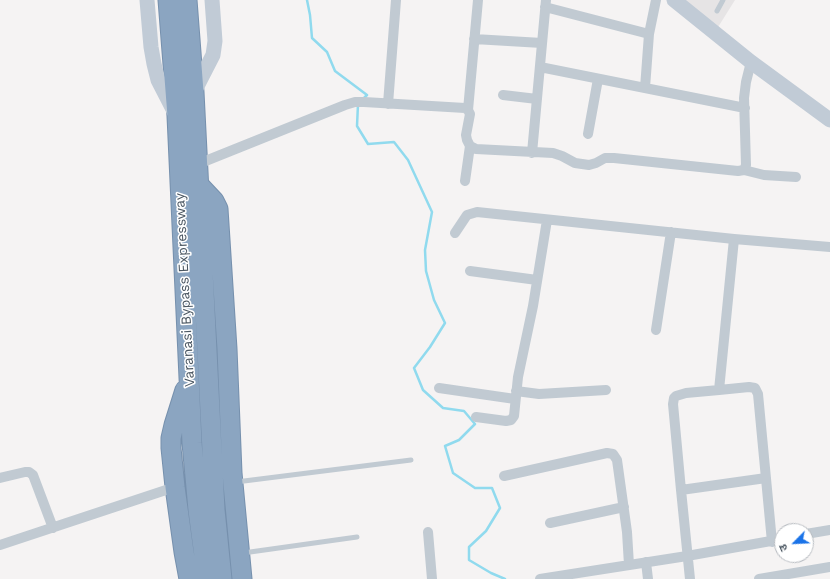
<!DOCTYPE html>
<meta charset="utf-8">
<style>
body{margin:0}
#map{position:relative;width:830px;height:579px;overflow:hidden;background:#f5f3f3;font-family:"Work Sans","Noto Sans Devanagari",sans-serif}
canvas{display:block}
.north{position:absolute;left:774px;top:523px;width:40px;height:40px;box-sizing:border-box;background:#fff;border:1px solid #b7bbc0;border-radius:50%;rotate:246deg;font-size:11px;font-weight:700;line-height:16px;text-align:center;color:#4a5661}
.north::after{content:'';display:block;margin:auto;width:14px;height:18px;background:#1a73e8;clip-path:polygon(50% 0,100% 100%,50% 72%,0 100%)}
</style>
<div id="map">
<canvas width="830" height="579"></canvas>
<div class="north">उ</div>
</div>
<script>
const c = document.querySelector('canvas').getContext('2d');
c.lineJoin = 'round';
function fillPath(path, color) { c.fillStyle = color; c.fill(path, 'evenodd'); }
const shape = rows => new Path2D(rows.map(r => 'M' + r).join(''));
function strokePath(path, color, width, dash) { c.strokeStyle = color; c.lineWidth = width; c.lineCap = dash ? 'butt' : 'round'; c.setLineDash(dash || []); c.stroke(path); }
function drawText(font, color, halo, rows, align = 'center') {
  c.font = font + ' "Work Sans",sans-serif'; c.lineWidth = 3; c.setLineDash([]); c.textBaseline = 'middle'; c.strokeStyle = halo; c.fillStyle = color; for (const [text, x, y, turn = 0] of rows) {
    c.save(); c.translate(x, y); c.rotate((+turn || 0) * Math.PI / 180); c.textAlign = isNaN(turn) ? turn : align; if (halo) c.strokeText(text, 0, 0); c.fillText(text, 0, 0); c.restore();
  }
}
const education = shape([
 [676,0,735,0,715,32]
]);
const stream = shape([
 [307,0,310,15,312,38,327,52,335,71,367,95,363,99],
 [358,104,357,126,368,144,394,142,408,160,432,212,425,250,426,271,434,300,445,323,430,347,414,368,423,390,443,408,464,411,475,424,459,440,445,446,453,473,475,488,492,488,500,508,486,531,469,547,469,560,491,573,505,579]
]);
const lane = shape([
 [717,11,723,0],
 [236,482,411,460],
 [243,553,357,537]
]);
const street = shape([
 [545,7,649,34],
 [474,39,542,43],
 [540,67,745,108],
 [645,88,649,34,656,0],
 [503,95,537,99],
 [388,104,396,0],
 [468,110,478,0],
 [588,134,598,79],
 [532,153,546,0],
 [198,164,345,105,355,102,364,102,465,108,468,110,470,114,466,135,467,140,470,146,476,149,553,153,562,156,575,163,589,165,596,163,605,158,614,158,738,171,744,170,746,165,744,98,746,82,751,62],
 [744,170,764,175,796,177],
 [465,181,470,146],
 [455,233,467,215,477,212,734,239,830,247],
 [734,239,719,390,749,387,755,388,758,394,772,542],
 [470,271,537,280],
 [656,330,671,232],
 [439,388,515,399],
 [516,391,539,394,606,390],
 [476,417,506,421,511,420,514,416,518,377,533,306,547,220],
 [504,476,607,453,613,454,617,460,627,532,629,565],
 [0,478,25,472,29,472,33,475,53,528],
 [681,490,766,478],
 [550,523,624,507],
 [428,532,432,579],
 [806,534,830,530],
 [0,545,175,487],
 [646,562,648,579],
 [540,579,687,556,782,539],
 [690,579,681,490,673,404,674,398,676,396,686,393,719,390],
 [759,579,830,567]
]);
const secondary = shape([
 [147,0,151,47,154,64,158,80,175,113],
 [674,0,751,62,830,120],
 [194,92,213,55,215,41,212,0]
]);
const highway = shape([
 [168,0,177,116,192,443,198,510,207,579],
 [187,0,194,92,215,510,222,579],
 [199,185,214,201,218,209,227,349,232,473,242,579],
 [185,390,174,425,171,438,171,448,175,487,184,552,189,579]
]);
const streetNames = [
 ["Varanasi Bypass Expressway",185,290,-93]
];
fillPath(education, '#e6e4e5');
strokePath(stream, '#90daee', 2.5);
strokePath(highway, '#7690ad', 21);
strokePath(lane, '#c1cad2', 5);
strokePath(street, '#c1cad2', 10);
strokePath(secondary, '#c1cbd6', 15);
strokePath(highway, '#8ba5c1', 19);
drawText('14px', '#4a5661', '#fff', streetNames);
</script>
